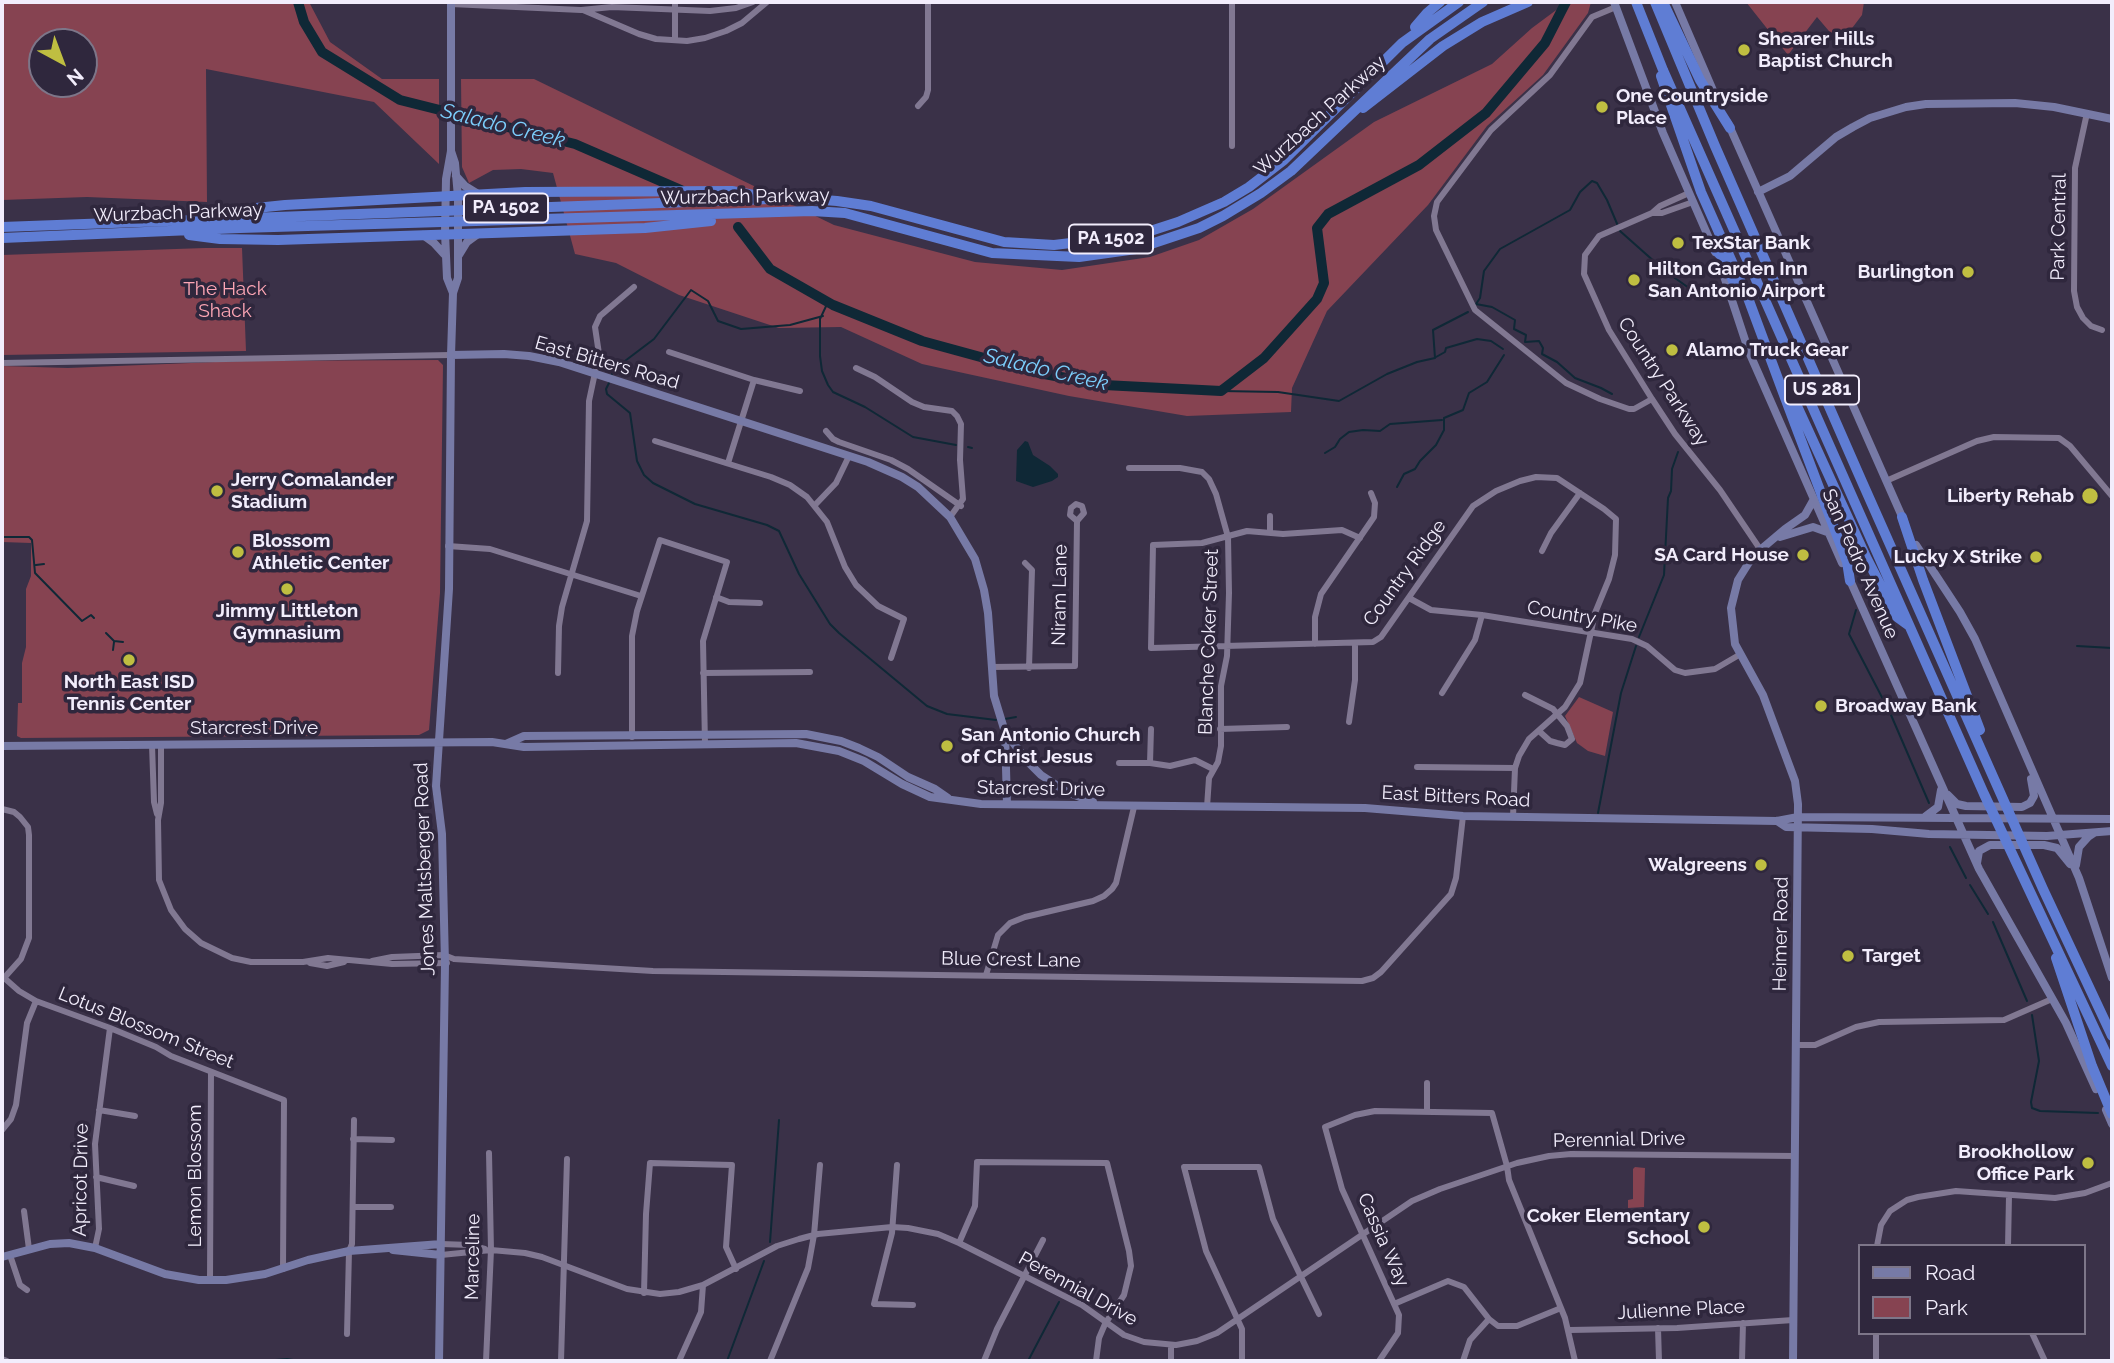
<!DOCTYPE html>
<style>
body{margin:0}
#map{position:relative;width:2114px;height:1363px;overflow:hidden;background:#3a3148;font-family:Raleway,sans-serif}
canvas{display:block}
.frame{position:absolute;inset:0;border:4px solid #f2edfc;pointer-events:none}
.legend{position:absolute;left:1858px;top:1244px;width:228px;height:91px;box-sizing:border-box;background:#2f273d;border:2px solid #7d7689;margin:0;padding:9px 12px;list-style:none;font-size:21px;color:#f2edfc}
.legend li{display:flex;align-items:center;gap:14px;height:35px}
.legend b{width:35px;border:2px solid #7d7689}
.north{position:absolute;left:28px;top:28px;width:70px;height:70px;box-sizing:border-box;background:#2f273d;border:2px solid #7d7689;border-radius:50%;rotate:139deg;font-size:19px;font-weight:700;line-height:28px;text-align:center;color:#f2edfc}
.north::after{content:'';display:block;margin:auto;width:24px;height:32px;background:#bfbe41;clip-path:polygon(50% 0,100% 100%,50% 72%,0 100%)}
</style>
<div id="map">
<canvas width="2114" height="1363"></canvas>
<div class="frame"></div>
<ul class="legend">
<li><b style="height:9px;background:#777aa6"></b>Road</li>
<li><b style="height:19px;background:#864351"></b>Park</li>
</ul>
<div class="north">N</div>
</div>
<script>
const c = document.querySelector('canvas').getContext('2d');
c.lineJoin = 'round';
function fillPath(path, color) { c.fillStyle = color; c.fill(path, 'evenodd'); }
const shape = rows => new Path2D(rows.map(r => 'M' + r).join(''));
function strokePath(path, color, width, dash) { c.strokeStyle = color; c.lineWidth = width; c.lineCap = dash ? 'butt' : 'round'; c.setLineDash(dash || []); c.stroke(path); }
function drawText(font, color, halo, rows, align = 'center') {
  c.font = font + ' Raleway,sans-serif'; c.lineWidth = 7; c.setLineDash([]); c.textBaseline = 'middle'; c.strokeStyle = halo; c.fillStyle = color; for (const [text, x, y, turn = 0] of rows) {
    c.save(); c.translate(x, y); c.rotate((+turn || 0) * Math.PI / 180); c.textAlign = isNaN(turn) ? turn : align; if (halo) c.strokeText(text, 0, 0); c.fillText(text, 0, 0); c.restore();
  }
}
const green = shape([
 [2,2,309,2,330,42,382,79,439,79,439,164,374,102,206,69,207,202,87,197,2,200],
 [42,42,84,42,84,84,42,84],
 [1567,2,1591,2,1588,13,1543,75,1487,126,1428,205,1327,311,1292,388,1291,412,1187,416,1069,396,922,364,841,327,779,328,679,295,616,263,575,254,553,173,521,169,493,170,469,183,462,167,461,79,534,79,834,225,975,262,1062,270,1150,257,1199,240,1253,209,1374,122,1492,64,1532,28],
 [1746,2,1864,2,1862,15,1840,44,1817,17,1788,55],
 [205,248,242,248,246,351,2,355,2,255],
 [438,360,443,365,440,593,429,730,419,735,21,738,17,736,18,703,22,703,22,663,26,647,26,589,31,576,31,543,2,542,2,366,68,368,240,361],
 [1579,697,1613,712,1605,756,1588,751,1577,743,1565,716],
 [1635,1167,1645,1168,1644,1207,1628,1208,1628,1200,1633,1199,1633,1169]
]);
const water = shape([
 [1025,441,1028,442,1033,455,1050,466,1058,474,1058,477,1052,481,1033,487,1016,481,1017,450]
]);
const stream = shape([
 [1620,231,1665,271,1689,288,1712,296],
 [828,302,820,319,820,356,822,371,828,385,833,392,865,407,913,437,956,445],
 [1436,357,1445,352,1446,348,1477,339,1491,341,1503,349],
 [612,374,617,367,654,339,691,290,708,301,718,321,741,329,790,325,823,316],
 [609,383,606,389,607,394,630,413,637,461,644,475,653,483,695,504,767,525,779,531,799,574,830,624,839,633,927,706,947,714,996,720],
 [1221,391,1278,392,1339,401,1387,374,1417,362,1435,358,1433,330,1468,312],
 [1612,394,1601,388,1575,378,1557,362,1542,354,1543,348,1539,341,1525,342,1526,335,1514,329,1515,320,1492,307,1476,304,1480,298,1484,271,1500,249,1570,210,1580,192,1592,181,1597,183,1607,200,1618,226],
 [968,447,972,448],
 [1325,453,1335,447,1340,439,1349,432,1363,430,1380,431,1390,424,1442,420],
 [1397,487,1404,474,1415,469,1420,461,1436,445,1444,430,1444,418,1463,410,1469,393,1487,382,1504,355],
 [2,537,29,537,32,540,35,573,82,621,91,615,94,618],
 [36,565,44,564],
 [1856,610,1849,634,1886,705],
 [106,633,114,641,123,642],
 [1639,637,1664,575,1668,498,1671,491,1672,469,1678,452],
 [2077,646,2112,648],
 [113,650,114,642],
 [1891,715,1929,803],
 [1005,719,1016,717],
 [1598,813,1621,693,1636,646],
 [1950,847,1966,878],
 [1970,885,1988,914],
 [1993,922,2027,1001],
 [2032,1015,2039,1061,2031,1102,2032,1108,2040,1111,2098,1113],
 [770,1242,779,1120],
 [264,1361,287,1359,299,1361],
 [727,1361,764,1261],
 [1028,1361,1059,1302]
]);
const river = shape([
 [298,2,304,22,322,52,400,100,575,144,681,190],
 [738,227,770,269,833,305,922,341,1039,373,1104,385,1221,391,1264,358,1317,299,1324,283,1317,228,1328,214,1419,165,1486,113,1545,43,1566,2]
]);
const street = shape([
 [451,4,581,10,612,7,710,11,736,8,753,2],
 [1616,7,1592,17,1550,75,1491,130,1437,202,1434,216,1436,230,1475,310,1566,383,1600,399,1629,409,1634,409,1652,399],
 [583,10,639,34,656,39,687,41,705,38,726,31,742,23,767,2],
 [675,40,675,2],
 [918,106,926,97,928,90,928,2],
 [2087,113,2075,168,2074,291,2077,307,2083,318,2091,326,2102,330],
 [1232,146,1232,2],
 [1689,193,1660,206,1652,213,1599,236,1585,255,1584,274,1609,330,1652,399,1675,434,1720,490,1760,549],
 [1652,213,1662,213,1693,202],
 [669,352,754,380,800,391],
 [2,363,451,355],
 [856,368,875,377,912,402,924,407,952,411,957,416,961,424,960,460,963,499,950,517],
 [826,431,833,439,839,442,891,460,908,469,961,506],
 [655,441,771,477,790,485,807,497,827,522,845,567,856,585,878,606,904,619,891,658],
 [728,463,754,380],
 [1129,468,1180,468,1202,472,1209,479,1216,494,1228,537,1229,593,1227,656,1221,686,1221,746,1218,762,1209,778,1207,807],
 [1886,481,1977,441,1994,437,2059,438,2070,446,2112,496],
 [815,505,836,483,849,456],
 [1270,533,1270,516],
 [1360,538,1342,530,1283,534,1247,531,1202,543,1153,545,1151,648,1373,642,1381,637,1473,506,1496,491,1520,481,1536,477,1557,478,1604,509,1616,519,1615,555,1609,579,1595,613,1580,683,1565,707,1529,739,1519,756,1515,768,1513,817],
 [448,546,490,549,641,596],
 [1542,551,1551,533,1580,493],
 [1025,563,1032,570,1029,668],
 [716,597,729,602,760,603],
 [1409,598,1431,610,1482,615,1632,639,1647,646,1675,670,1685,673,1715,669,1739,655],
 [1315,644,1315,617,1321,594,1374,517,1375,503,1371,493],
 [991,667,1075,666,1077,521,1084,513,1082,506,1076,504,1071,508,1070,515,1077,521],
 [558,673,559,626,562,607,587,521,589,401,599,354,595,327,600,316,634,287],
 [703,673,810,672],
 [1442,693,1475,640,1482,615],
 [1525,695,1553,709,1567,726,1572,739,1565,745,1557,743,1550,741,1539,731],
 [1349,722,1355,680,1355,644],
 [1220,729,1287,727],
 [632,737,632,636,637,611,660,540,727,562,703,641,705,745],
 [152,745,154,802,157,814],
 [161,745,161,803,158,820,159,880,171,910,185,929,201,943,232,958,251,962,303,962,328,958,392,964,447,963],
 [1119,763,1150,763,1170,766,1195,760,1213,769],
 [1150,763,1151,729],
 [1417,767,1515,768],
 [2,809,14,812,20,817,28,827,29,835,29,938,21,959,4,978],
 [372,961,392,957,444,955,454,959,653,971,1362,981,1373,978,1381,972,1451,894,1456,878,1463,816],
 [310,963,327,966,344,962],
 [986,975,998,935,1010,923,1025,917,1093,901,1104,896,1112,889,1116,883,1134,807],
 [2,976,19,991,36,1001,110,1028,156,1047,171,1056,284,1100,283,1269],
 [1796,1045,1815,1045,1856,1027,1879,1022,2004,1020,2052,999],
 [99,1110,135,1116],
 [1427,1112,1427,1083],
 [2,1130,11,1119,16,1105,27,1023,36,1001],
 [353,1139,392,1140],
 [897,1165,892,1233,874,1304,913,1305],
 [96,1177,134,1186],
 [353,1207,391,1207],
 [24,1211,29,1249],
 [959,1243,975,1206,977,1162,1107,1163,1129,1251,1131,1266,1124,1295,1105,1324,1099,1338,1096,1361],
 [441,1244,470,1245,485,1249],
 [1877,1246,1881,1225,1890,1211,1907,1200,1918,1197,1956,1191,2055,1198,2085,1193,2112,1183],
 [2008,1246,2009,1196],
 [95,1248,99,1229,95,1144,110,1028],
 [10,1255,20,1285,27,1290],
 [441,1255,491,1250,525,1253,542,1257,627,1289,660,1294,679,1292,703,1285,777,1246,799,1239,818,1234,892,1227,908,1228,938,1234,959,1243,1082,1305,1124,1335,1144,1342,1176,1345,1197,1341,1217,1333,1412,1201,1440,1189,1517,1163,1549,1156,1571,1154,1795,1156],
 [210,1281,211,1072],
 [644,1293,646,1214,650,1163,732,1165,726,1247,736,1269],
 [1394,1304,1448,1281,1464,1287,1489,1319,1498,1326,1517,1326,1561,1308],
 [1658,1328,1659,1361],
 [1570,1330,1677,1328,1793,1320],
 [2032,1333,2045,1361],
 [347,1334,349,1251,352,1244,354,1120],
 [2,1359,7,1361],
 [486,1361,491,1250,489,1153],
 [561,1361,567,1159],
 [679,1361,701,1312,703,1285],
 [770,1361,808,1268,814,1235,820,1165],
 [984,1361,997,1329,1043,1240],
 [1171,1361,1171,1345],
 [1242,1361,1242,1329,1206,1251,1184,1167,1259,1167,1273,1219,1319,1314],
 [1379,1361,1398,1333,1399,1315,1342,1189,1325,1127,1355,1115,1375,1111,1492,1113,1507,1166,1509,1180,1565,1318,1575,1361],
 [1463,1361,1470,1340,1489,1319],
 [1742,1361,1743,1323],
 [1876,1361,1876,1333]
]);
const secondary = shape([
 [451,2,451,151,446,179,445,233,447,278,453,293],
 [1614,2,1663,133,1715,252],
 [1675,2,1718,102],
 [1728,123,1904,521],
 [456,176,465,186,478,194],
 [1758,192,1790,176,1836,137,1853,127,1870,118,1906,107,1926,104,2015,103,2054,107,2112,119],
 [423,235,434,243,444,254],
 [459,255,467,242,478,234],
 [1720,264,1749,352,1842,563],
 [451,355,504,354,529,356,559,362,868,462,902,477,918,487,950,517,975,559,984,590,988,613,994,696,1005,732,1028,762,1041,775,1067,792,1093,802],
 [1780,537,1813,527,1827,532],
 [1916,545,1960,612,1975,639,2079,878,2112,978],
 [1849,578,1979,869,2066,1023,2096,1089],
 [1005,732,1007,804],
 [506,744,524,736,806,734,841,741,859,748,878,757,908,777,935,789,948,798],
 [2,746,492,742,524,747,796,743,839,751,864,761,902,784,930,797,981,804,1365,808,1463,816,1777,821,1798,817,2112,819],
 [1948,795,1957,804,1966,806,2022,807,2030,803,2034,796,2031,779],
 [1926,816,1938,807,1941,790],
 [1777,821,1786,827,1872,829,1929,834,2047,836,2112,831],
 [1977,863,1979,851,1990,845,2044,845,2057,848,2070,864],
 [2076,865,2079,847,2088,837,2094,833],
 [2106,1110,2112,1124],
 [393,1250,441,1255],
 [2,1257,50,1244,69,1243,95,1248,165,1274,199,1280,226,1280,265,1274,308,1260,349,1251,441,1244],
 [439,1361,445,964,442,834,436,786,449,589,451,355,453,293,458,278,458,197,455,163,451,151],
 [1793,1361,1798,804,1795,781,1763,695,1735,644,1731,608,1738,580,1753,556,1785,529,1805,515,1814,499]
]);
const highway = shape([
 [1636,2,1663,70,1984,794,2112,1066],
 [1655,2,1715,146,1863,484,2043,889,2112,1036],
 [1663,2,1700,80,1730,128],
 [1415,27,1427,13,1440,2],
 [1661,76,1701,192,1748,298,1784,395,1847,562,1850,581],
 [1363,108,1443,46,1482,22,1528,2],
 [208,213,285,205,525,192,732,191,754,195],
 [2,227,798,198,837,201,871,206,1004,242,1054,245,1138,235,1178,222,1224,202,1249,187,1284,160,1402,43,1459,2],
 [189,235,220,239,278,240,645,228,711,221],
 [2,238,240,228,812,211,845,213,992,253,1079,257,1136,249,1199,228,1223,216,1261,193,1291,171,1430,39,1483,2],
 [1713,247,1722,257,1734,283],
 [1787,384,1866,557,1897,617,1908,625],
 [1902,517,1923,580,1980,730],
 [2056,958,2092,1066,2112,1114]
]);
const markers = [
 [1744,50,7,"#bfbe41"],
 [1602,107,7,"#bfbe41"],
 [1678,243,7,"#bfbe41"],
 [1968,272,7,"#bfbe41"],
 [1634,280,7,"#bfbe41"],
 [1672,350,7,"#bfbe41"],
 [217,491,7,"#bfbe41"],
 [2090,496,9,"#bfbe41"],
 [238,552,7,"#bfbe41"],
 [1803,555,7,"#bfbe41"],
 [2036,557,7,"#bfbe41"],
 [287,589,7,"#bfbe41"],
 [129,660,7,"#bfbe41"],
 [1821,706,7,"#bfbe41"],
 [947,746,7,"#bfbe41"],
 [1761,865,7,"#bfbe41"],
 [1848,956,7,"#bfbe41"],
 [2088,1163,7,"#bfbe41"],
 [1704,1227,7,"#bfbe41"]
];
const shields = [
 [506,208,84],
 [1111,239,84],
 [1822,390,74]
];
const shieldNames = [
 ["PA 1502",506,208],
 ["PA 1502",1111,239],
 ["US 281",1822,390]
];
const poiNames = [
 ["Shearer Hills",1758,39],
 ["Baptist Church",1758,61],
 ["One Countryside",1616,96],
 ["Place",1616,118],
 ["TexStar Bank",1692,243],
 ["Hilton Garden Inn",1648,269],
 ["San Antonio Airport",1648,291],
 ["Burlington",1954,272,"right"],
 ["Alamo Truck Gear",1686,350],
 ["Jerry Comalander",231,480],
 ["Stadium",231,502],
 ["Liberty Rehab",2074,496,"right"],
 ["Blossom",252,541],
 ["Athletic Center",252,563],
 ["SA Card House",1789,555,"right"],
 ["Lucky X Strike",2022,557,"right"],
 ["Jimmy Littleton",287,611,"center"],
 ["Gymnasium",287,633,"center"],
 ["North East ISD",129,682,"center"],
 ["Tennis Center",129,704,"center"],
 ["Broadway Bank",1835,706],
 ["San Antonio Church",961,735],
 ["of Christ Jesus",961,757],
 ["Walgreens",1747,865,"right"],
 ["Target",1862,956],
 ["Brookhollow",2074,1152,"right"],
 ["Office Park",2074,1174,"right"],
 ["Coker Elementary",1690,1216,"right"],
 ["School",1690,1238,"right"]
];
const streetNames = [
 ["Wurzbach Parkway",1320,116,-42],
 ["Wurzbach Parkway",745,197,-1],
 ["Wurzbach Parkway",178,213,-2],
 ["Park Central",2059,227,-89],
 ["East Bitters Road",607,363,16],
 ["Country Parkway",1663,382,57],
 ["San Pedro Avenue",1860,564,66],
 ["Country Ridge",1405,573,-54],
 ["Niram Lane",1060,595,-89],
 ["Country Pike",1582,617,10],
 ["Blanche Coker Street",1209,642,-88],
 ["Starcrest Drive",254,728],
 ["Starcrest Drive",1041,789,1],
 ["East Bitters Road",1456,797,3],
 ["Jones Maltsberger Road",425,869,-92],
 ["Heimer Road",1781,934,-89],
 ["Blue Crest Lane",1011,960,1],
 ["Lotus Blossom Street",146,1028,22],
 ["Perennial Drive",1619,1140,-1],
 ["Lemon Blossom",195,1176,-90],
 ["Apricot Drive",81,1180,-89],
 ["Cassia Way",1383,1240,66],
 ["Marceline",473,1257,-89],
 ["Perennial Drive",1078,1289,29],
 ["Julienne Place",1681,1310,-3]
];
const parkNames = [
 ["The Hack",225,289],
 ["Shack",225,311]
];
const waterNames = [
 ["Salado Creek",503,126,14],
 ["Salado Creek",1046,370,13]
];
fillPath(green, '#864351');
fillPath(water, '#0f2836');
strokePath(stream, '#0f2836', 2);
strokePath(river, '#0f2836', 10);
strokePath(street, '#817892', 6);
strokePath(secondary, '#777aa6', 8);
strokePath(highway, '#5f7dd4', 10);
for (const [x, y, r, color] of markers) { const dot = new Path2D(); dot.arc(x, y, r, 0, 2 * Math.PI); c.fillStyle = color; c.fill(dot); strokePath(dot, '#2f273d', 2.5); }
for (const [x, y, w] of shields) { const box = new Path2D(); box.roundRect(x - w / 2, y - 14.5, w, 29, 5); c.fillStyle = '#2f273d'; c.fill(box); strokePath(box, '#f2edfc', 2); }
drawText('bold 18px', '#f2edfc', null, shieldNames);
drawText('bold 19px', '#f2edfc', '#2f273d', poiNames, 'left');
drawText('19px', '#f2edfc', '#2f273d', streetNames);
drawText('19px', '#fda6b5', '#2f273d', parkNames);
drawText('italic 21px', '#7ccffd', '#2f273d', waterNames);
</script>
